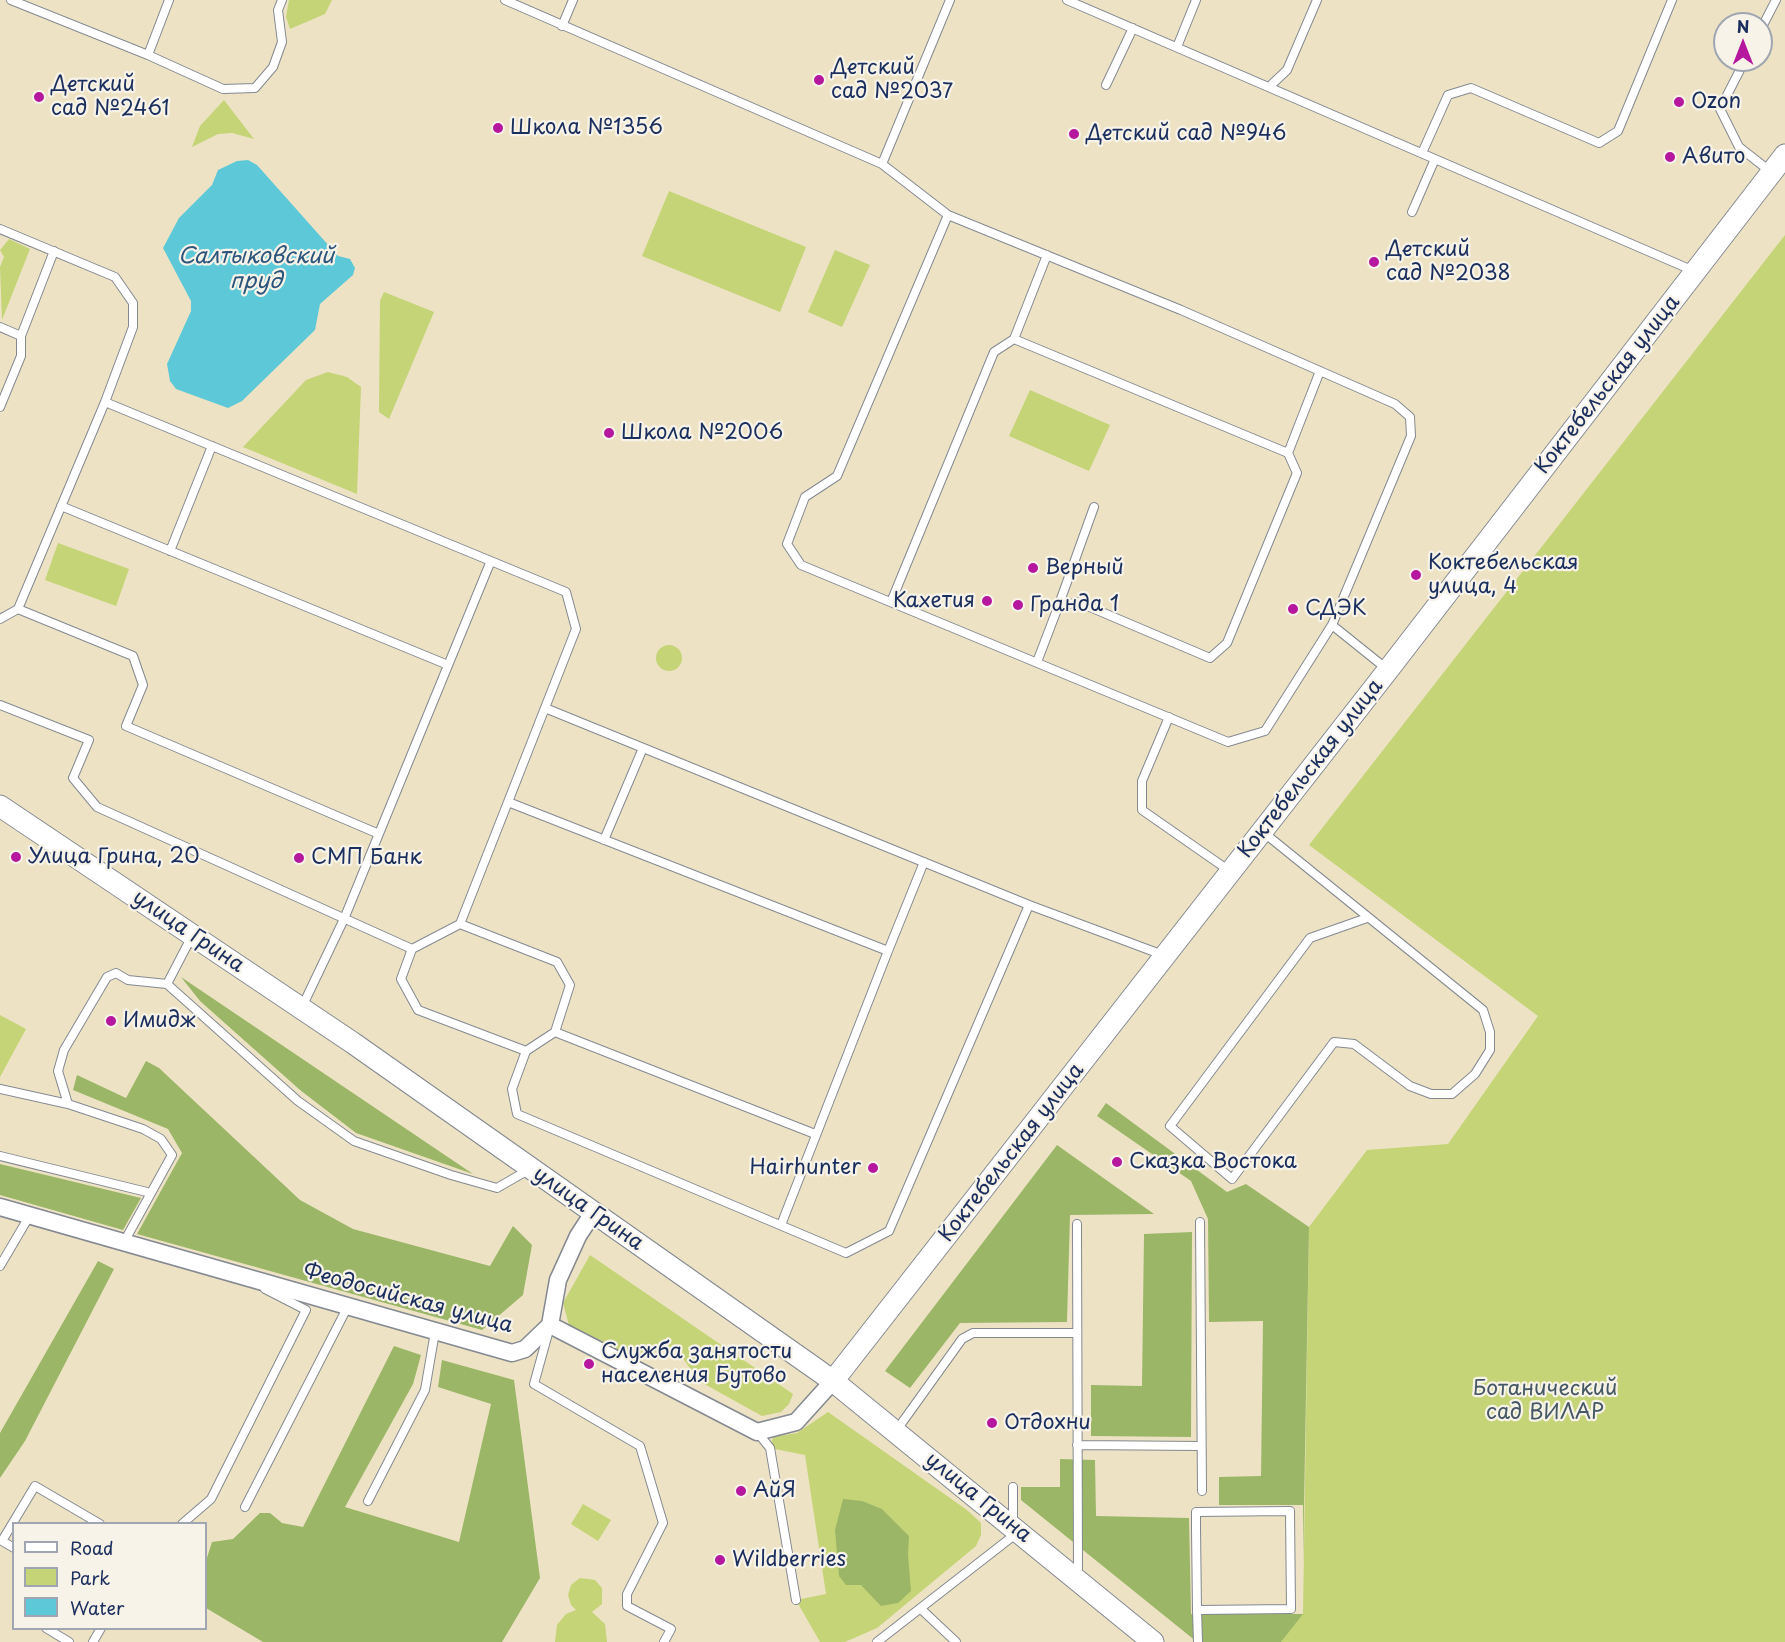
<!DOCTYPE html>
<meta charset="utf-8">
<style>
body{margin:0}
#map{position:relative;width:1785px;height:1642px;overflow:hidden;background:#ede3c4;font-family:"Playpen Sans",sans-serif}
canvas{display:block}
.legend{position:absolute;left:12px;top:1522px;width:195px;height:108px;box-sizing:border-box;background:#f7f3e8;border:2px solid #9fa5b1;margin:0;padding:8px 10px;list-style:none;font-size:18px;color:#1b2f5e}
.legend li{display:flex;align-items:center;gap:12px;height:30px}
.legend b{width:30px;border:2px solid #9fa5b1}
.north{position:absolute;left:1713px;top:12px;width:60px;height:60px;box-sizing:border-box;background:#f7f3e8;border:2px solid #9fa5b1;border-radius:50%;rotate:0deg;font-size:16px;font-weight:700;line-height:24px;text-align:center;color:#1b2f5e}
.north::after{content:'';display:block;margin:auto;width:21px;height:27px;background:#b5179e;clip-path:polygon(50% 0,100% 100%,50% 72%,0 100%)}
</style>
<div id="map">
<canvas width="1785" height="1642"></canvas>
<ul class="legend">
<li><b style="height:8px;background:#fff"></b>Road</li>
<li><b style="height:16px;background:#c4d476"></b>Park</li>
<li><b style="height:16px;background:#5dc8d8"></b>Water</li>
</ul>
<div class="north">N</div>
</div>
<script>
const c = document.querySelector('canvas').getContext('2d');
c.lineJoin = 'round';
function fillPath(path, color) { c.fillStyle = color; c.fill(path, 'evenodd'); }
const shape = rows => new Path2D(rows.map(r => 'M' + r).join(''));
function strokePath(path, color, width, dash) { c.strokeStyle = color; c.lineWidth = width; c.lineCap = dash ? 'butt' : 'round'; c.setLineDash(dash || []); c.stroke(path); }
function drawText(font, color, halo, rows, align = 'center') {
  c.font = font + ' "Playpen Sans",sans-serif'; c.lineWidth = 4.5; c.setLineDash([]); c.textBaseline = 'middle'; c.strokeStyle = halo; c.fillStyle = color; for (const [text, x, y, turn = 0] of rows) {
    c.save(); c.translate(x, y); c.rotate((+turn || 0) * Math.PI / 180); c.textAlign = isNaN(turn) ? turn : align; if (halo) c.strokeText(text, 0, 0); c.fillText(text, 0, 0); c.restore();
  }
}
const green = shape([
 [289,0,332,0,325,14,290,29,286,17],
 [224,100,254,139,232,133,218,134,192,147,200,126],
 [669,191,806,247,780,312,642,256],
 [1785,235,1785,1642,1281,1642,1303,1613,1309,1227,1367,1150,1448,1144,1538,1016,1309,845],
 [9,239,30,249,2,320,0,267,4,257,0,250],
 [835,250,870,265,842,327,808,312],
 [384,292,434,312,389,419,379,412,380,301],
 [328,372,347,377,361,387,357,494,243,447,306,380],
 [1030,390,1110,425,1089,471,1009,436],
 [58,543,129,569,116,606,45,580],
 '656 658a13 13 0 1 1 26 0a13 13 0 1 1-26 0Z',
 [0,1015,26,1029,0,1077],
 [590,1255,793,1394,789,1404,781,1412,762,1416,699,1381,677,1350,630,1355,569,1325,563,1303],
 [828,1412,967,1510,981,1523,981,1535,976,1546,877,1628,845,1642,820,1642,796,1600,826,1594,805,1455,770,1448,773,1437,797,1433],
 [583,1504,611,1520,598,1541,571,1524],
 [580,1578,595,1580,602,1588,602,1604,592,1612,605,1624,607,1642,555,1642,557,1625,566,1614,576,1610,571,1605,568,1595,571,1585]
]);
const forest = shape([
 [181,977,473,1174,356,1133,300,1090,200,1001],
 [146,1061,159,1068,300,1200,353,1229,490,1266,513,1226,532,1245,523,1295,482,1330,137,1234,182,1153,168,1129,73,1090,77,1075,126,1098],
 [1106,1103,1227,1192,1246,1184,1309,1227,1303,1563,1303,1505,1219,1505,1219,1477,1261,1476,1263,1321,1209,1322,1208,1219,1191,1181,1097,1116],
 [1057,1145,1154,1214,1070,1215,1067,1322,960,1323,910,1388,885,1371],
 [0,1164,141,1198,123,1230,0,1195],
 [1192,1232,1191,1437,1091,1436,1091,1385,1142,1386,1144,1234],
 [98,1261,114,1269,25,1441,0,1478,0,1433],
 [394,1346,421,1355,413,1384,345,1507,459,1542,491,1404,438,1387,442,1360,514,1380,540,1578,502,1642,263,1642,206,1608,206,1561,212,1542,233,1539,260,1513,270,1513,282,1523,303,1527],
 [1060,1459,1095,1460,1096,1516,1189,1518,1191,1614,1303,1614,1281,1642,1197,1642,1021,1500,1021,1487,1060,1487],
 [843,1499,862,1501,882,1509,909,1536,908,1555,911,1591,898,1603,881,1606,861,1585,846,1585,839,1576,835,1530]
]);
const water = shape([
 [248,160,257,165,338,256,350,259,355,268,353,275,320,304,315,330,242,401,228,408,176,389,170,381,167,364,191,311,191,301,163,248,179,218,212,185,218,170,237,161]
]);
const service = shape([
 [11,0,148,55,223,89,255,88,273,67,282,42,278,10,282,0],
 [505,0,882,164,948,215,1181,310,1395,404,1410,417,1411,436,1332,625,1388,670],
 [1067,0,1694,271],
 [562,26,573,0],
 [1761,29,1776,0],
 [1177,47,1196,0],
 [148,55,169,0],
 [1745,60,1720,109,1739,147,1771,172],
 [1106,85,1133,28],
 [1269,87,1287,70,1317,0],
 [1422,153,1448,95,1471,88,1599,143,1618,131,1672,0],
 [882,164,950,0],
 [1412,212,1435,159],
 [948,215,837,476,805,497,787,544,801,565,1228,742,1265,731,1332,625],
 [0,229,115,277,133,303,133,327,105,402,18,609,0,619],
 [0,327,21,336],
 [1014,339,1288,453,1297,473,1227,643,1210,658,1078,602,1058,607,1037,662],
 [105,402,566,592,576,629,460,924,412,949,401,979,418,1010,526,1051,555,1032,570,985,557,962,460,924],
 [0,407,21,356,21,336,54,251],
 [1288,453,1320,371],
 [61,506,448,665],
 [170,551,212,446],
 [891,602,994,352,1014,339,1047,255],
 [1058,607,1094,507],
 [18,609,133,656,143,685,126,726,379,834],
 [0,705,89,740,73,778,97,807,412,949],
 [545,708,1029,905,1163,955],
 [1169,717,1142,781,1142,810,1231,872],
 [508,802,888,951,781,1225],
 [1263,832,1483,1010,1490,1032,1490,1050,1475,1074,1452,1094,1431,1094,1410,1086,1354,1044,1334,1042,1232,1179,1170,1126,1310,938,1367,918],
 [604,840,643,748],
 [192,936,167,984,298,1101,354,1141,451,1175,497,1188,530,1169],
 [888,951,924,862],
 [302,1007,344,919,490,563],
 [555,1032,815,1134],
 [526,1051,512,1089,517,1114,846,1253,889,1231,1029,905],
 [0,1089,68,1104],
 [0,1156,151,1193],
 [1200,1222,1202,1491],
 [1077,1224,1078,1576],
 [124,1242,172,1155,161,1139,143,1129,68,1104,58,1071,64,1050,107,977,116,973,128,980,167,984],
 [0,1266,30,1215],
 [549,1330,534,1384,640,1446,663,1523,627,1594,627,1606,671,1629,664,1642],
 [896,1431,962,1339,973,1333,1077,1333],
 [757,1432,770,1448,796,1600],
 [1077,1445,1201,1446],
 [1013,1487,1013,1526],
 [368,1501,425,1390,435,1332],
 [245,1507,347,1308],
 [182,1524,211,1499,306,1310,265,1289],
 [14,1548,2,1541,35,1486,100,1524],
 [921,1609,956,1642],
 [1197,1610,1291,1609,1290,1511,1196,1512,1196,1529,1197,1610,1198,1642],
 [46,1628,69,1642],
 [93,1642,101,1628],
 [877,1642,1017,1533]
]);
const minor = shape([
 [0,1207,512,1353,525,1349,550,1325,757,1432,796,1422,833,1381],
 [550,1325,558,1280,578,1236,593,1213]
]);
const tertiary = shape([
 [0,806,353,1043,833,1381,1153,1642],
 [833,1381,1388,670,1785,155]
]);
const markers = [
 [819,80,6,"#b5179e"],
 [39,97,6,"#b5179e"],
 [1679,102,6,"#b5179e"],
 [498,128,6,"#b5179e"],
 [1074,134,6,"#b5179e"],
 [1670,157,6,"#b5179e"],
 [1374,262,6,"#b5179e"],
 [609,433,6,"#b5179e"],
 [1033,568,6,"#b5179e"],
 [1416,575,6,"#b5179e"],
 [987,601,6,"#b5179e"],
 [1018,605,6,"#b5179e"],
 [1293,609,6,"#b5179e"],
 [16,857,6,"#b5179e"],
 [299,858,6,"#b5179e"],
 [111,1021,6,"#b5179e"],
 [1117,1162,6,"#b5179e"],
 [873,1168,6,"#b5179e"],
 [589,1364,6,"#b5179e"],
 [992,1423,6,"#b5179e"],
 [741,1491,6,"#b5179e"],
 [720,1560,6,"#b5179e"]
];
const poiNames = [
 ["Детский",831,68],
 ["сад №2037",831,92],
 ["Детский",51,85],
 ["сад №2461",51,109],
 ["Ozon",1691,102],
 ["Школа №1356",510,128],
 ["Детский сад №946",1086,134],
 ["Авито",1682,157],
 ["Детский",1386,250],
 ["сад №2038",1386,274],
 ["Школа №2006",621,433],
 ["Коктебельская",1428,563],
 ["улица, 4",1428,587],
 ["Верный",1045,568],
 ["Кахетия",975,601,"right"],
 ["Гранда 1",1030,605],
 ["СДЭК",1305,609],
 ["Улица Грина, 20",28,857],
 ["СМП Банк",311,858],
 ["Имидж",123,1021],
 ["Сказка Востока",1129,1162],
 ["Hairhunter",861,1168,"right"],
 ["Служба занятости",601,1352],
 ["населения Бутово",601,1376],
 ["Отдохни",1004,1423],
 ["АйЯ",753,1491],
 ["Wildberries",732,1560]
];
const streetNames = [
 ["Коктебельская улица",1608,385,-52],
 ["Коктебельская улица",1311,769,-52],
 ["улица Грина",188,932,34],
 ["Коктебельская улица",1012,1153,-52],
 ["улица Грина",588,1209,35],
 ["Феодосийская улица",408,1299,15],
 ["улица Грина",978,1498,39]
];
const parkNames = [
 ["Ботанический",1545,1389],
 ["сад ВИЛАР",1545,1413]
];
const waterNames = [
 ["Салтыковский",256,257],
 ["пруд",256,282]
];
fillPath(green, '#c4d476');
fillPath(forest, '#9bb667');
fillPath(water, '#5dc8d8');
strokePath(service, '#848991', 10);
strokePath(minor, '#848991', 19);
strokePath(tertiary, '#848991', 23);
strokePath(service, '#fff', 8);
strokePath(minor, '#fff', 16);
strokePath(tertiary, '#fff', 21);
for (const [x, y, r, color] of markers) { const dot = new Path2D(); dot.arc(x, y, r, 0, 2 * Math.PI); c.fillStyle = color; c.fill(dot); strokePath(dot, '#f7f3e8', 2); }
drawText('21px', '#1b2f5e', '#f7f3e8', poiNames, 'left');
drawText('21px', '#1b2f5e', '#f7f3e8', streetNames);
drawText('21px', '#455864', '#f7f3e8', parkNames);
drawText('italic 22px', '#2c557c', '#f7f3e8', waterNames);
</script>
